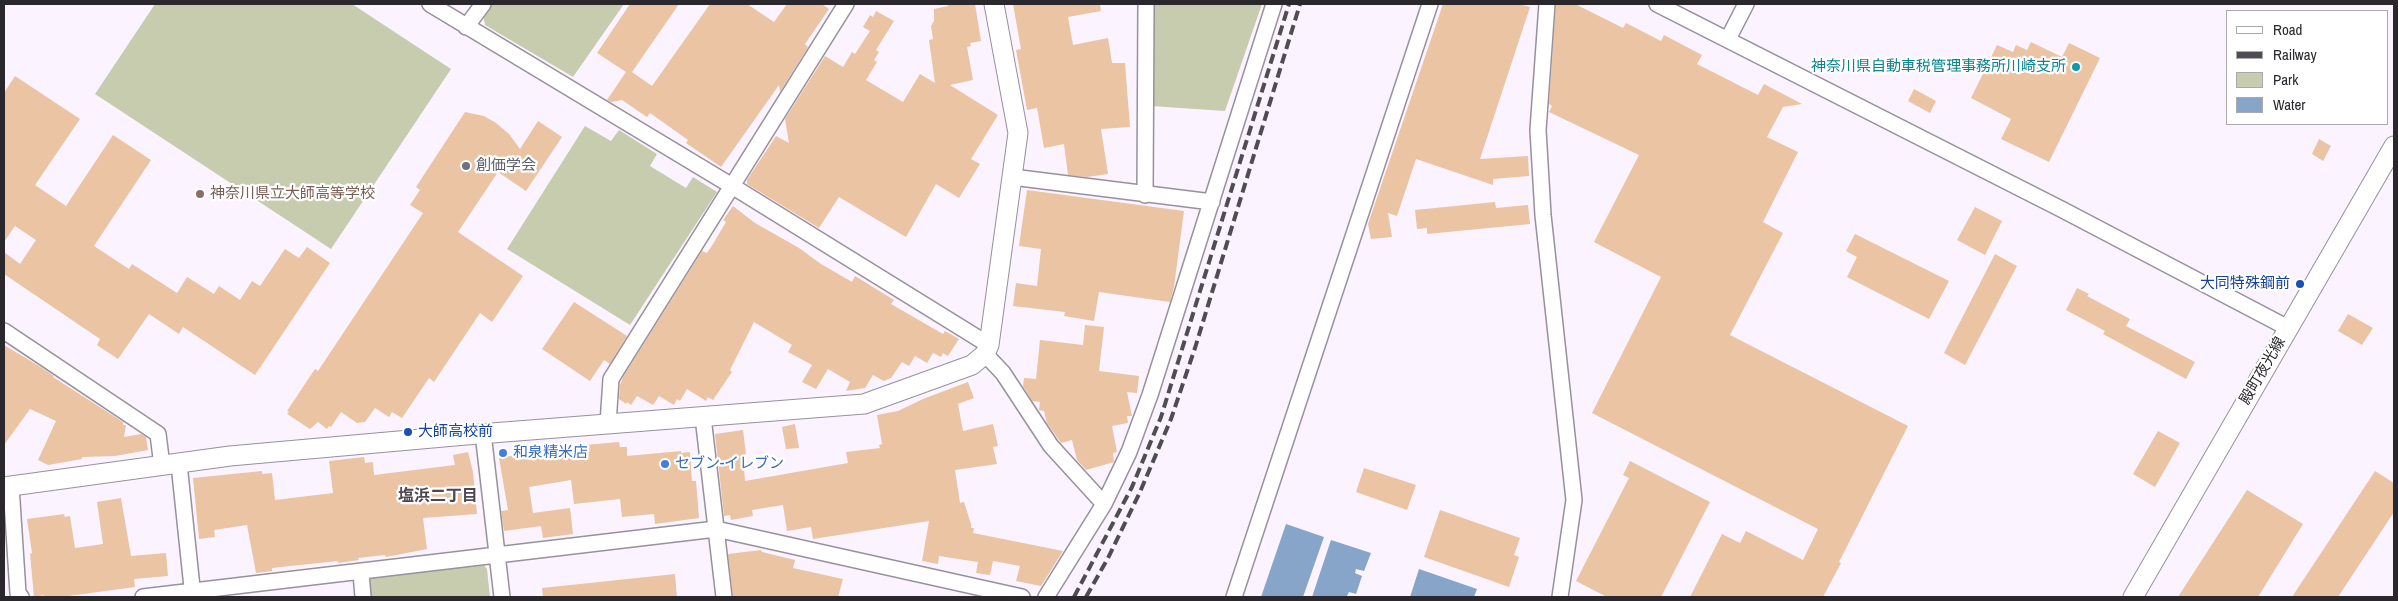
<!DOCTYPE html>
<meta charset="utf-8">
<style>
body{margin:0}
#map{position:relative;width:2398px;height:601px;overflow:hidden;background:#fbf3ff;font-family:"Archivo Narrow",sans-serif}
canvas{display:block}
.frame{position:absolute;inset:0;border:5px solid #2b282d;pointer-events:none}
.legend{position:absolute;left:2226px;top:10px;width:162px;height:115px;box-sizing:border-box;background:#fff;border:1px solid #aaa9ab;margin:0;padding:6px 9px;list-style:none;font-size:15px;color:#2b282d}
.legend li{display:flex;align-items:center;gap:10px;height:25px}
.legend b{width:25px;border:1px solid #aaa9ab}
</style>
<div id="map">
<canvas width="2398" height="601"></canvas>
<div class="frame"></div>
<ul class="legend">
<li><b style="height:6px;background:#fff"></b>Road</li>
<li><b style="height:6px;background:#504c53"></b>Railway</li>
<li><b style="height:14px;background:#c7ccaf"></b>Park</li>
<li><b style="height:14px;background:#87a5c8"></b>Water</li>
</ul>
</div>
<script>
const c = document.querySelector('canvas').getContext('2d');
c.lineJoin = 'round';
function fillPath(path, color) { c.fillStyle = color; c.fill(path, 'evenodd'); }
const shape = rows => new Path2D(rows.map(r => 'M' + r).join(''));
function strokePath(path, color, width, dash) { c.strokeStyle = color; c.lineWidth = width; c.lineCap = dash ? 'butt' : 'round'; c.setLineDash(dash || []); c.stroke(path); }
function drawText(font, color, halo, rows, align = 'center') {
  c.font = font + ' "Archivo Narrow","Noto Sans JP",sans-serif'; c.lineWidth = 4.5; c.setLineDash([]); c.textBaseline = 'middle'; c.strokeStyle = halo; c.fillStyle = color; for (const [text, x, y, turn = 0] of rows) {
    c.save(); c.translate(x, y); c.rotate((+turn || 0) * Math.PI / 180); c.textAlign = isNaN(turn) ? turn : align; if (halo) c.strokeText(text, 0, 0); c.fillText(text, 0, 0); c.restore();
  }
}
const green = shape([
 [155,4,352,4,451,69,331,249,95,94],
 [492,4,624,4,573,77,485,25,483,15],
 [1152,4,1262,4,1225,111,1151,106],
 [585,126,611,141,619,130,657,154,650,166,686,188,693,177,717,192,630,325,507,249],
 [483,564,487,569,490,597,366,597,364,585,371,577]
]);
const water = shape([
 [1286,524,1324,537,1303,597,1261,597],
 [1331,540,1371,553,1364,571,1356,569,1355,573,1362,576,1356,594,1349,592,1347,596,1350,597,1312,597],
 [1419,569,1477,589,1474,597,1410,597]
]);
const building = shape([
 [630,4,679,4,632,72,652,86,710,4,747,4,774,22,787,4,822,4,829,9,805,44,808,47,780,92,779,85,721,167,686,143,688,140,650,113,647,117,622,100,611,102,607,100,626,72,597,53],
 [948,4,975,4,981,41,970,43,971,46,967,47,973,80,950,85,998,115,971,159,980,164,959,198,936,184,906,237,839,197,819,228,747,184,747,180,776,136,789,143,785,119,825,56,843,67,852,52,855,54,870,31,863,27,870,15,873,17,876,11,894,21,876,50,879,52,874,60,877,62,866,80,903,102,920,74,935,83,929,40,933,39,931,26,934,21,934,9,948,6],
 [1013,4,1100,4,1101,11,1068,17,1073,45,1108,38,1112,63,1125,63,1130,127,1101,129,1108,174,1087,177,1068,175,1064,144,1044,148,1037,108,1027,110,1016,50,1021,49],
 [1443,4,1518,4,1530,7,1480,159,1528,156,1529,176,1493,179,1493,185,1416,159,1397,216,1388,213,1392,237,1371,239,1368,224],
 [1556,4,1575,4,1623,28,1626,23,1661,41,1664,35,1702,55,1697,64,1758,95,1764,84,1802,104,1783,107,1767,137,1798,152,1763,222,1783,233,1730,335,1908,426,1839,562,1841,563,1823,597,1690,597,1722,534,1740,543,1746,531,1803,560,1818,529,1592,413,1661,277,1594,242,1639,155,1549,112,1552,106,1549,104],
 [2031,42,2062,57,2069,43,2100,58,2049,162,2001,139,2011,119,1971,98,1997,45,2013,52,2016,45,2027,50],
 [15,76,80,119,35,185,66,206,113,135,151,160,94,246,129,269,132,264,177,293,187,277,214,294,219,286,240,300,252,281,260,286,285,249,299,258,307,247,330,263,255,375,183,327,179,334,149,314,118,359,97,345,100,339,4,274,4,252,20,264,36,240,15,226,4,242,4,93],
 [1914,89,1936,101,1930,113,1908,101],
 [465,112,484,116,496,123,509,134,520,149,538,121,562,137,526,191,498,172,458,232,523,276,492,322,480,313,434,382,429,378,402,418,392,412,389,417,375,408,365,422,357,423,341,412,331,427,329,426,327,429,318,422,310,429,287,414,289,412,287,411,315,369,318,371,423,213,410,205,420,190,416,187],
 [2319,139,2331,146,2323,161,2312,154],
 [1027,190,1184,211,1174,287,1170,302,1099,292,1094,321,1064,316,1065,312,1013,306,1016,283,1037,286,1041,249,1019,246],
 [1495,202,1496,208,1528,205,1530,224,1427,234,1427,228,1417,229,1415,210],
 [733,206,755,223,799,248,821,264,852,282,855,276,894,300,891,304,943,334,945,331,959,339,948,356,943,353,941,357,933,353,927,363,915,356,909,366,902,362,891,378,884,381,873,375,865,388,846,391,850,382,828,369,816,389,802,382,812,365,788,352,792,345,754,322,730,370,732,372,713,400,708,397,706,401,687,389,680,401,677,399,674,405,659,396,653,405,637,396,631,405,627,402,626,404,619,399,620,385,623,377,702,251,707,253,713,244,726,222,723,220],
 [1975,207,2002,221,1985,255,1957,240],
 [1855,234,1949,281,1929,319,1847,277,1857,257,1846,251],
 [1995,254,2017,266,1965,365,1944,353],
 [2077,288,2089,294,2087,296,2130,319,2126,326,2195,362,2186,379,2103,334,2105,331,2066,310],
 [574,302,627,336,610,364,604,360,590,381,542,349],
 [2348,314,2373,328,2362,345,2338,331],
 [1085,325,1104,327,1099,371,1139,376,1137,393,1127,392,1132,416,1127,416,1128,423,1112,426,1117,452,1113,453,1114,462,1086,470,1077,460,1072,440,1061,443,1047,423,1044,411,1039,410,1040,402,1032,401,1023,386,1024,378,1036,379,1040,340,1083,345],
 [4,345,39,366,54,376,53,377,123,422,123,425,126,425,124,437,141,434,146,437,148,450,115,456,82,457,82,459,48,465,38,460,56,421,30,409,4,445],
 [968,382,974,398,958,404,963,431,993,424,998,446,993,447,997,464,955,470,960,503,964,502,971,524,971,528,974,528,973,533,1063,551,1041,586,1016,581,1020,566,993,561,990,575,976,573,978,562,939,556,938,564,922,561,929,521,813,539,811,527,787,531,783,505,752,510,753,516,731,520,730,515,724,516,715,434,743,430,746,454,743,455,745,481,848,463,846,452,880,448,879,445,882,444,877,415,898,411,923,399],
 [795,424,799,448,786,449,782,427],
 [2158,431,2180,443,2155,487,2133,474],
 [619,442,620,447,627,447,627,456,681,451,681,453,690,452,692,481,696,481,699,518,655,524,654,514,622,517,620,499,574,504,571,480,529,487,533,513,570,508,573,534,543,538,541,526,504,531,501,511,508,510,499,458,562,447],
 [468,452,473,472,477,514,423,518,427,549,386,557,385,555,358,558,359,560,338,563,338,561,272,568,272,571,256,573,247,525,214,530,215,537,199,539,193,478,262,471,262,474,272,473,275,500,333,493,329,461,364,457,365,463,373,462,374,475,455,465,453,455],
 [1630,461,1710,502,1661,597,1607,597,1576,581,1629,478,1623,475],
 [1364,468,1416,485,1407,510,1356,492],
 [2375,471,2394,483,2394,512,2338,597,2292,597],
 [2247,490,2303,524,2258,597,2178,597],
 [121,498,131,556,166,553,168,576,134,579,135,587,61,597,44,597,44,595,34,597,30,554,32,553,27,519,64,514,65,517,70,516,75,548,103,544,97,502],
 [1440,510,1520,538,1514,555,1519,557,1509,587,1424,557],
 [761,550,762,552,795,560,793,568,843,579,838,597,733,597,728,554],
 [675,574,677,597,543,597,542,588]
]);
const minor = shape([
 [430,4,732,186,989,345],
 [1547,4,1538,130,1543,215,1574,500,1560,597],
 [1657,4,2063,210,2288,328],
 [466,27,483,4],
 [1728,39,1746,4],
 [1012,177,1212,202],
 [1145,195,1146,4],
 [4,331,158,434,162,466],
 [985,354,1003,373,1051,446,1104,504],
 [703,417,724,597],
 [608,424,611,379,846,4],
 [483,433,502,597],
 [179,464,193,597],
 [11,486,18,593,21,597],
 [361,573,363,597],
 [143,597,716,529,1022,597],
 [1046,597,1104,504,1129,452,1150,395,1274,4],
 [1234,597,1430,4]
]);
const tertiary = shape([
 [4,487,230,456,466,435,864,404,972,365,985,354,989,345,1018,133,994,4],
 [2133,597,2394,146]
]);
const rail = shape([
 [1074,597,1132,487,1161,417,1289,4],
 [1086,597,1108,558,1140,492,1171,419,1195,348,1300,4]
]);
const markers = [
 [2076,67,5,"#0f9aa8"],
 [466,166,5,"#6b7280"],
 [200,194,5,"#8d6e63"],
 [2300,284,5,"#1a4fb4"],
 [408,432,5,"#1a4fb4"],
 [503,453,5,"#3f7fe0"],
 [665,464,5,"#3f7fe0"]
];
const cultureNames = [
 ["神奈川県自動車税管理事務所川崎支所",2066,67]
];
const worshipNames = [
 ["創価学会",476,166]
];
const educationNames = [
 ["神奈川県立大師高等学校",210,194]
];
const transitNames = [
 ["大同特殊鋼前",2290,284],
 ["大師高校前",418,432,"left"]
];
const streetNames = [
 ["殿町夜光線",2263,371,-60]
];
const shopNames = [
 ["和泉精米店",513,453],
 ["セブン-イレブン",675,464]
];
const neighbourhoodNames = [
 ["塩浜二丁目",438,497]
];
fillPath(green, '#c7ccaf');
fillPath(water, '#87a5c8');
fillPath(building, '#eac4a3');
strokePath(minor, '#98909b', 18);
strokePath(tertiary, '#98909b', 21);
strokePath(minor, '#fff', 15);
strokePath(tertiary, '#fff', 19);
strokePath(rail, '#504c53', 4, [10, 5]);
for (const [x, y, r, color] of markers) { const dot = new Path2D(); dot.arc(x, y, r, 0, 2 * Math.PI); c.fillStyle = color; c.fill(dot); strokePath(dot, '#fff', 2); }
drawText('15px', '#0d838f', '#fff', cultureNames, 'right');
drawText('15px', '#5b616d', '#fff', worshipNames, 'left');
drawText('15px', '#785e54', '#fff', educationNames, 'left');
drawText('15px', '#164399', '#fff', transitNames, 'right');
drawText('15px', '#2b282d', '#fff', streetNames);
drawText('15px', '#366cbe', '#fff', shopNames, 'left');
drawText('bold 16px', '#4e4751', '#fff', neighbourhoodNames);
</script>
